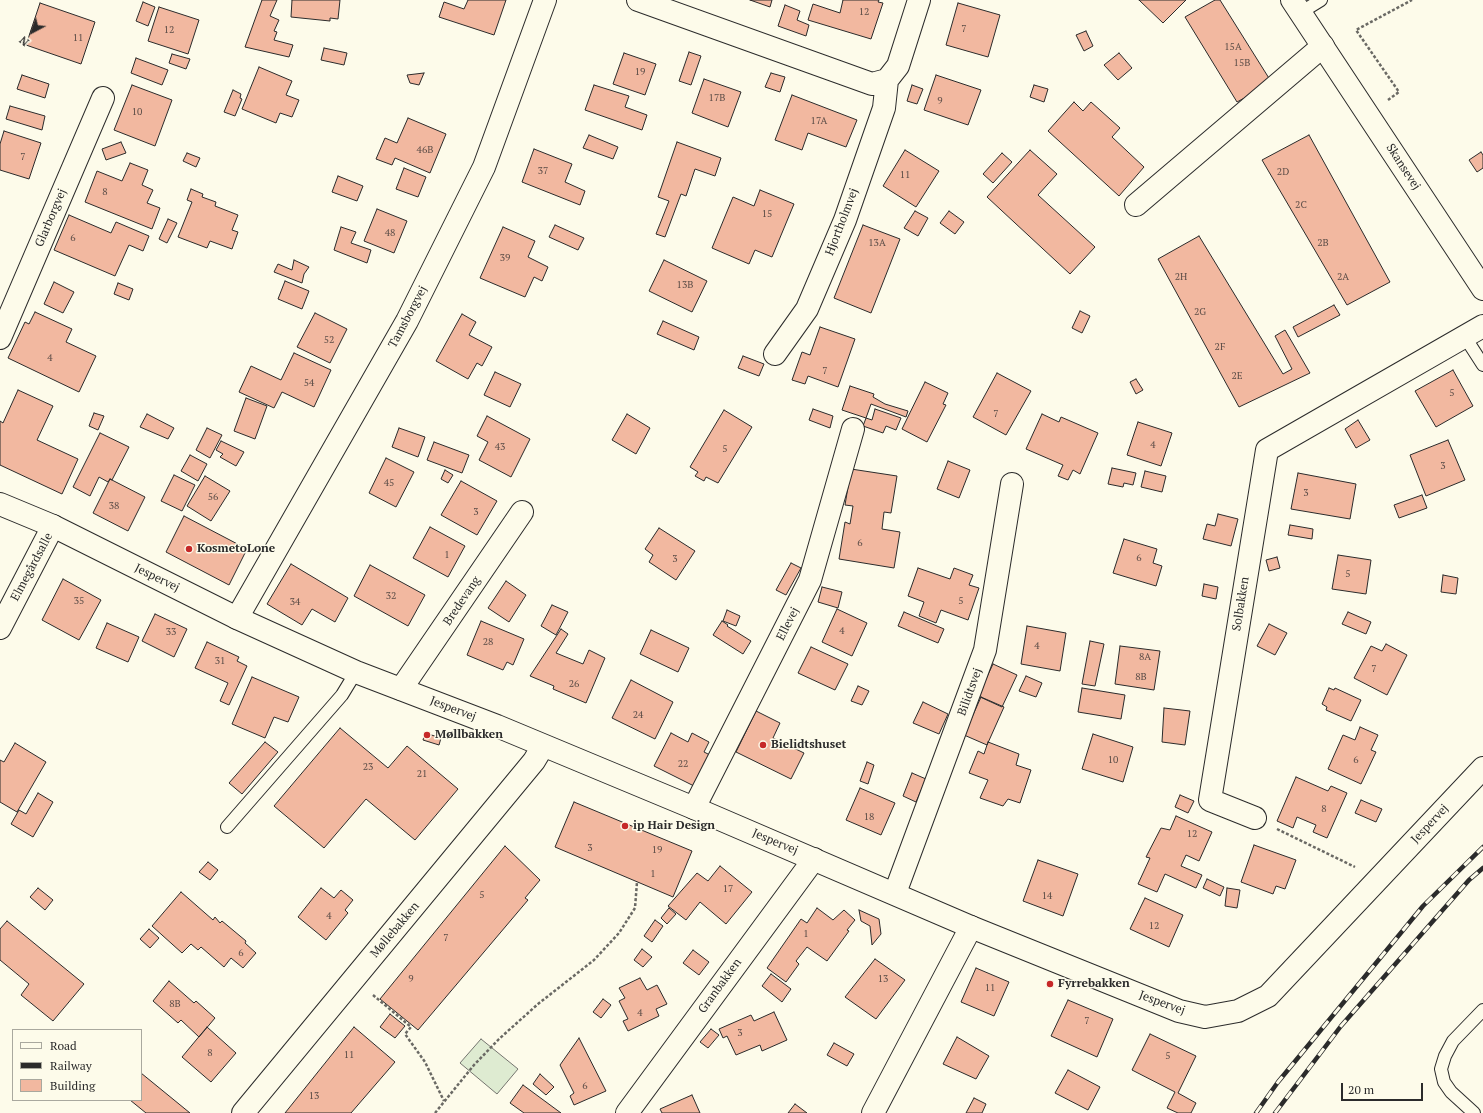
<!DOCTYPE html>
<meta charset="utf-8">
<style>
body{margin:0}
#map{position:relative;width:1483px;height:1113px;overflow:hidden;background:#fdfbea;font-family:"PT Serif",serif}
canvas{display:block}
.legend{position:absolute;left:12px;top:1029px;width:130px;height:72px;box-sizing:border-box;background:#fdfbea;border:1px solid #a9a89e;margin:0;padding:5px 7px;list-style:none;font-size:12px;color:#2b2b2b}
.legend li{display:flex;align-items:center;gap:8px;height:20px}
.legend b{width:20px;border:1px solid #a9a89e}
.north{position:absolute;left:12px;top:12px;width:40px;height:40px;-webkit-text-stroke:3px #fdfbea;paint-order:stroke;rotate:221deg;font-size:11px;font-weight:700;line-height:16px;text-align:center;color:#2b2b2b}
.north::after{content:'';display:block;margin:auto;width:14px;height:18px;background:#2b2b2b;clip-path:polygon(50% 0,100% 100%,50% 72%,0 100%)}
.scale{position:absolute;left:1341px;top:1083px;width:82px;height:18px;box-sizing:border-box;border:2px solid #2b2b2b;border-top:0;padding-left:5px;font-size:12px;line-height:14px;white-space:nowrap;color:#2b2b2b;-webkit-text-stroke:3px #fdfbea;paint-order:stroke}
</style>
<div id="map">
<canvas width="1483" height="1113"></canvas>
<ul class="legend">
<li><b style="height:5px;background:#fdfbea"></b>Road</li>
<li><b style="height:5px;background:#2b2b2b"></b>Railway</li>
<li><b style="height:11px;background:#f2b8a0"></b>Building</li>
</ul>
<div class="north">N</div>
<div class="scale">20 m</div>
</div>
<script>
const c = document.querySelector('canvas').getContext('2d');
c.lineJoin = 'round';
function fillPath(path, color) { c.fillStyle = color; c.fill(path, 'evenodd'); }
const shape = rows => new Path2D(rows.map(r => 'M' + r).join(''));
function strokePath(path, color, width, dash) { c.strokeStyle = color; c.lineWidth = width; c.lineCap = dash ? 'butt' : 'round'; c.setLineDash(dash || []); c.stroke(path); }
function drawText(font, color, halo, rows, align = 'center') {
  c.font = font + ' "PT Serif",serif'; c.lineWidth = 3; c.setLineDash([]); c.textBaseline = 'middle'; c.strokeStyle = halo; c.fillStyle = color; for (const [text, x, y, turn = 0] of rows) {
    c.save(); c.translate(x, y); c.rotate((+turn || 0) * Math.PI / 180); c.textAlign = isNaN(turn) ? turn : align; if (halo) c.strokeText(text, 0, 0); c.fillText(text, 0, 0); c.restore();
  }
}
const green = shape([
 [481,1039,518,1069,497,1094,460,1063,481,1039]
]);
const building = shape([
 [262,0,277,0,270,16,279,20,274,31,277,32,274,40,293,45,289,57,245,47,262,0],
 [292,0,340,0,338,19,330,18,330,21,291,17,292,0],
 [468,0,506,0,494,35,439,17,444,2,464,9,468,0],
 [750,0,772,0,770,7,750,0],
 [843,0,879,0,878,2,883,3,871,39,808,20,813,4,840,13,843,0],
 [1139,0,1186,0,1163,23,1139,0],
 [1215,0,1220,0,1272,83,1237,102,1185,17,1215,0],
 [143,2,155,7,148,26,136,21,143,2],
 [40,3,95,22,81,64,26,45,40,3],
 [958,3,1000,15,988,57,946,45,958,3],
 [785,5,800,11,797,20,809,25,806,36,778,26,785,5],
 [159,7,199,20,188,54,148,41,159,7],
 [1086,31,1093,46,1084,51,1076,35,1086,31],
 [324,48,347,53,344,65,321,60,324,48],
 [689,52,701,56,691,85,679,81,689,52],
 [624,53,656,64,645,95,613,84,624,53],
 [1119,53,1132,68,1118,80,1104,65,1119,53],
 [172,54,190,59,186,69,169,63,172,54],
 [136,58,168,70,162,85,131,73,136,58],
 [259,67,292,81,286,95,299,100,292,117,280,113,276,123,242,109,259,67],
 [424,73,419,85,410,83,407,75,424,73],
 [771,73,785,77,780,92,765,87,771,73],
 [22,75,49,84,45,98,17,89,22,75],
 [936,75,981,90,968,125,924,110,936,75],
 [704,79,741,92,728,127,692,113,704,79],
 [132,85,172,100,155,146,114,130,132,85],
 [594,85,629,96,625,107,647,115,642,130,585,110,594,85],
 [912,85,923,89,917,104,907,101,912,85],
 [1034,85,1048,89,1044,102,1030,97,1034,85],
 [233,90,241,94,240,98,242,99,235,116,224,112,233,90],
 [792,95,857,120,846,147,808,133,802,150,775,140,792,95],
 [1074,102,1083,111,1091,102,1120,128,1112,137,1144,167,1119,196,1048,131,1074,102],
 [10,106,45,116,42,130,6,119,10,106],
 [408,118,446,134,430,173,395,158,392,165,376,159,385,138,397,143,408,118],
 [4,131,41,143,29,179,0,170,0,144,4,131],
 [589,135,618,147,613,159,583,148,589,135],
 [1309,135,1390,282,1347,305,1262,160,1309,135],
 [121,142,126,153,106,160,102,149,121,142],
 [677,142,721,158,715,176,695,169,686,196,681,194,665,237,656,234,669,201,658,197,677,142],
 [534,149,572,164,565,182,585,191,580,205,522,182,534,149],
 [905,150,939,171,916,207,883,186,905,150],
 [1030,150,1057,174,1038,195,1095,247,1070,274,987,197,1030,150],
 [1481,152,1483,155,1483,168,1477,172,1469,160,1481,152],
 [187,153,200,158,196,167,183,161,187,153],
 [1002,153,1012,162,993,183,983,174,1002,153],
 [130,163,148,170,142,185,153,190,147,203,160,208,152,229,85,202,97,171,122,181,130,163],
 [404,168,426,177,418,197,396,189,404,168],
 [338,176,363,186,357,201,332,192,338,176],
 [191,189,203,194,202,197,216,202,215,206,238,215,232,230,238,232,232,249,210,241,207,248,178,237,192,202,187,200,191,189],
 [760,190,794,204,772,257,755,250,749,264,712,248,733,197,754,206,760,190],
 [377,209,407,221,394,253,364,241,377,209],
 [915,211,928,218,918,236,904,228,915,211],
 [949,211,964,222,955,234,940,223,949,211],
 [69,215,111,233,116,222,149,236,143,251,129,245,115,276,54,250,69,215],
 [168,219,177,223,167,243,159,239,168,219],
 [555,225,584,238,578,250,549,237,555,225],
 [863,225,900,239,871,313,834,298,863,225],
 [341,227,356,232,351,243,371,250,367,263,334,250,341,227],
 [503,227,535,241,528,257,548,267,542,281,534,277,525,297,480,278,503,227],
 [1199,236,1283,374,1292,369,1275,336,1285,330,1310,373,1239,407,1158,259,1199,236],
 [294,260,309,267,304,274,302,283,274,272,278,264,292,270,294,260],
 [664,260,707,281,692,312,649,291,664,260],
 [285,281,309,291,302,309,278,299,285,281],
 [54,282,74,292,63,313,44,304,54,282],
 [118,283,133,289,129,300,114,294,118,283],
 [1334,305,1340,315,1298,337,1293,327,1334,305],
 [1080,311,1090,316,1082,333,1072,328,1080,311],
 [35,312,72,329,66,342,96,356,79,392,8,358,25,322,29,324,35,312],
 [315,313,347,329,330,363,297,347,315,313],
 [462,314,476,322,469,335,492,347,482,366,477,363,468,379,436,361,462,314],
 [663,321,699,337,694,350,657,334,663,321],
 [820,327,855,339,838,387,808,376,805,384,792,380,802,352,810,355,820,327],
 [294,353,331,370,314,407,282,392,274,408,239,392,251,366,281,380,294,353],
 [743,356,764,364,759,376,738,368,743,356],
 [1453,370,1473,406,1436,427,1415,391,1453,370],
 [495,372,521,384,510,407,484,395,495,372],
 [997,373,1031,391,1006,435,973,417,997,373],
 [1136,379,1143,390,1136,394,1130,382,1136,379],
 [925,382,948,393,943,404,946,405,927,442,902,429,925,382],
 [850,386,874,394,873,397,885,404,908,411,906,417,871,404,866,418,842,410,850,386],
 [18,390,53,406,37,440,78,459,62,494,0,465,0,421,3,423,18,390],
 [246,398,267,406,255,439,234,431,246,398],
 [813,409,833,416,830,428,809,420,813,409],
 [875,409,901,418,896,430,886,426,883,433,863,426,866,418,872,420,875,409],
 [724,410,752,427,718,483,706,477,704,481,695,476,698,472,690,467,724,410],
 [94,413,104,416,98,430,89,426,94,413],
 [147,414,174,428,168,439,140,427,147,414],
 [627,414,650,428,636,454,612,440,627,414],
 [1042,414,1059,422,1061,417,1098,433,1080,474,1073,470,1068,480,1058,476,1063,465,1026,449,1042,414],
 [487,416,530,439,511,477,479,460,488,442,477,436,487,416],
 [1358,420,1370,440,1356,448,1345,429,1358,420],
 [1138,422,1172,433,1161,466,1127,455,1138,422],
 [207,428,222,435,210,458,196,450,207,428],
 [399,428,425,437,418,457,392,447,399,428],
 [100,433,129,447,112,480,110,479,108,482,99,477,90,496,73,487,100,433],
 [1448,440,1465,480,1426,496,1410,455,1448,440],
 [221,441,244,452,236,466,220,457,223,454,216,450,221,441],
 [434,442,469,455,462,473,427,460,434,442],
 [190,455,207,464,198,481,181,471,190,455],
 [386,458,414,472,396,507,369,493,386,458],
 [948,461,970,470,959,498,937,489,948,461],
 [1112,468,1136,473,1133,485,1124,483,1123,487,1108,484,1112,468],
 [851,469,897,476,891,513,884,512,882,529,900,532,894,568,839,559,845,522,850,524,853,506,845,505,851,469],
 [445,470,453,475,448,483,441,479,445,470],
 [1145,471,1166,476,1162,492,1141,487,1145,471],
 [1298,473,1356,484,1350,519,1291,509,1298,473],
 [174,475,195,485,182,511,161,501,174,475],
 [205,476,230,491,211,521,187,506,205,476],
 [110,479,145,497,128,531,93,513,110,479],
 [461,481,497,501,477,535,441,515,461,481],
 [1422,495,1427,508,1399,518,1394,505,1422,495],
 [1218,514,1238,519,1231,546,1203,539,1207,524,1215,526,1218,514],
 [184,516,247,549,229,585,166,552,184,516],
 [1290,525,1313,529,1312,539,1288,535,1290,525],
 [430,527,465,546,448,577,413,558,430,527],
 [659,528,695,551,676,580,649,562,653,555,645,549,659,528],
 [1124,539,1157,549,1153,563,1162,566,1156,586,1113,573,1124,539],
 [1338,555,1371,560,1366,594,1332,589,1338,555],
 [1277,557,1280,568,1269,571,1266,560,1277,557],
 [791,563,801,568,786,595,776,590,791,563],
 [291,564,348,598,335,622,312,609,302,625,267,604,291,564],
 [370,565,425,595,408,626,354,596,370,565],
 [918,568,950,579,954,568,973,575,969,585,979,588,968,620,941,610,936,623,919,616,924,602,908,596,918,568],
 [1443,575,1458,578,1456,594,1441,592,1443,575],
 [63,579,101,600,79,640,42,620,63,579],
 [506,581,526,595,509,622,488,608,506,581],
 [1204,584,1218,587,1216,599,1202,596,1204,584],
 [822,587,842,592,838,608,818,602,822,587],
 [552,605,568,612,556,635,541,626,552,605],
 [837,609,867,623,852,656,822,642,837,609],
 [727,610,740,616,736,626,723,621,727,610],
 [904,612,944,629,938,643,898,626,904,612],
 [1348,612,1371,622,1366,634,1342,624,1348,612],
 [155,614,187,629,174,657,142,641,155,614],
 [481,621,524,639,513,665,507,662,503,670,467,655,481,621],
 [722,621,728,625,727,626,751,641,743,654,713,635,722,621],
 [107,623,139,637,128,662,96,648,107,623],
 [1269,624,1287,633,1275,655,1257,646,1269,624],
 [1027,626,1066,633,1060,671,1021,664,1027,626],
 [561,629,568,634,556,653,583,664,589,650,605,658,586,703,553,689,554,686,530,676,561,629],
 [651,630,689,648,678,672,640,654,651,630],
 [1090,641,1104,644,1095,686,1082,684,1090,641],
 [207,642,239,657,237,661,247,666,229,705,220,701,228,683,195,668,207,642],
 [1386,644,1407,655,1387,695,1354,678,1371,646,1382,651,1386,644],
 [1120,646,1160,651,1154,690,1115,684,1120,646],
 [811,647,848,664,835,690,798,673,811,647],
 [993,664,1017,675,1002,707,978,696,993,664],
 [1026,676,1042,683,1036,697,1019,691,1026,676],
 [252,677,299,697,288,722,274,717,265,738,232,724,252,677],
 [631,680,673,702,655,739,612,718,631,680],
 [858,686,869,691,862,705,851,701,858,686],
 [1082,688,1125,695,1121,719,1078,712,1082,688],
 [1329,688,1334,690,1335,688,1361,700,1351,721,1326,710,1327,707,1322,704,1329,688],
 [981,697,1004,707,987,745,964,735,981,697],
 [923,702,948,714,939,734,913,723,923,702],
 [1164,708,1190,711,1185,745,1162,742,1164,708],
 [756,711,780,723,773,738,804,753,791,779,736,752,756,711],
 [1360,727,1378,735,1371,750,1376,752,1361,784,1328,769,1343,735,1355,740,1360,727],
 [340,728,388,768,407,746,458,789,415,840,366,799,324,848,274,806,340,728],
 [425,733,441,738,439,745,423,740,425,733],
 [671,733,688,742,692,733,709,742,704,752,710,755,694,786,654,766,671,733],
 [1093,734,1133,747,1123,782,1082,769,1093,734],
 [265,742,278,752,242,794,229,783,265,742],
 [988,742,1019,754,1016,765,1031,770,1020,803,1008,799,1003,806,980,798,988,780,969,773,978,751,984,754,988,742],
 [15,743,46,762,17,812,0,802,0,760,4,762,15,743],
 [867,762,874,765,868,784,860,781,867,762],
 [912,773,926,779,916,802,903,796,912,773],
 [1296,777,1328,791,1331,786,1347,793,1327,838,1313,832,1316,825,1297,817,1293,828,1277,821,1296,777],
 [860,788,895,803,881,835,846,820,860,788],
 [38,793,53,802,33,837,11,824,19,810,26,814,38,793],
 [1180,795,1194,801,1188,813,1175,807,1180,795],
 [1361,800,1382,809,1376,822,1355,813,1361,800],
 [574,802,692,851,673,897,555,847,574,802],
 [1176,816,1212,832,1199,861,1186,855,1181,866,1202,875,1196,888,1165,874,1157,892,1138,884,1150,858,1146,857,1161,828,1170,830,1176,816],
 [1254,845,1296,860,1285,889,1276,886,1273,894,1241,882,1254,845],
 [505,846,540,880,525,898,528,900,418,1030,380,999,505,846],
 [1038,860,1078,874,1063,916,1023,901,1038,860],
 [208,862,218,870,210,880,199,872,208,862],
 [720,866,752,892,726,924,700,902,686,920,668,906,697,873,708,881,720,866],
 [1207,879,1224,887,1220,896,1203,888,1207,879],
 [38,888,53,900,45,910,30,897,38,888],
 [321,888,334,898,341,890,353,900,345,910,348,913,326,940,298,917,321,888],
 [1227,888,1240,890,1237,908,1225,906,1227,888],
 [181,892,213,920,215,917,220,923,222,921,246,941,245,943,256,953,243,968,231,958,224,967,201,947,198,950,191,944,182,953,152,926,181,892],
 [1145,898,1183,915,1169,947,1130,929,1145,898],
 [669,908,676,914,667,924,661,918,669,908],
 [817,908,833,920,844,910,855,920,847,930,849,931,827,961,807,947,796,961,799,964,786,982,767,968,801,919,807,923,817,908],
 [859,910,879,919,881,934,872,945,870,926,861,921,859,910],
 [655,920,663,926,652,942,644,936,655,920],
 [7,921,84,984,53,1021,21,995,29,984,0,960,0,929,7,921],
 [149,929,159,938,150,948,140,939,149,929],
 [642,949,652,957,643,967,634,960,642,949],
 [693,950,709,962,699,975,683,963,693,950],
 [875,959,905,980,876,1019,845,997,875,959],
 [976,968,1009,982,994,1016,961,1002,976,968],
 [771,974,791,989,782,1002,762,986,771,974],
 [640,978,647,990,657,985,667,1004,656,1009,659,1016,628,1031,623,1021,628,1019,619,1001,625,998,619,988,640,978],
 [169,981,194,1003,196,1001,215,1018,199,1037,181,1020,178,1023,153,1001,169,981],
 [603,999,611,1005,601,1018,593,1012,603,999],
 [1068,1000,1113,1019,1097,1057,1051,1036,1068,1000],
 [774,1012,787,1040,762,1051,760,1045,736,1055,727,1036,723,1038,719,1029,751,1015,754,1021,774,1012],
 [390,1014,405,1026,395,1038,380,1027,390,1014],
 [207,1027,236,1053,211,1082,182,1057,207,1027],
 [354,1027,395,1062,351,1113,285,1113,354,1027],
 [711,1029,719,1035,708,1048,700,1042,711,1029],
 [1150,1034,1196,1056,1178,1093,1196,1103,1191,1113,1178,1113,1167,1108,1175,1092,1132,1070,1150,1034],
 [957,1037,989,1056,976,1079,943,1064,957,1037],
 [579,1038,606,1091,574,1105,570,1096,574,1093,560,1065,579,1038],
 [834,1043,854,1054,847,1066,827,1055,834,1043],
 [1068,1070,1100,1087,1088,1110,1055,1093,1068,1070],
 [141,1073,190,1113,146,1113,130,1100,141,1100,141,1073],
 [540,1074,554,1087,546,1095,533,1084,540,1074],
 [523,1085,561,1113,524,1113,510,1103,523,1085],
 [692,1095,700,1113,662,1113,660,1109,692,1095],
 [974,1098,986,1104,982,1113,966,1113,974,1098],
 [795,1104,807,1113,788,1113,795,1104]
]);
const path = shape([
 [1388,100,1399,92,1356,30,1412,0],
 [1277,829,1355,867],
 [373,995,411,1027,405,1034,425,1062,444,1101],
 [435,1113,474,1065,499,1039,538,1004,594,960,619,933,635,908,637,882]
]);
const lane = shape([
 [1300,13,1321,0],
 [1465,337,1483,365],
 [227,827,342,695,356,672],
 [1474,1113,1451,1092,1444,1082,1441,1069,1445,1056,1453,1041,1483,1010]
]);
const street = shape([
 [638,0,872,84,887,80,898,66,919,0],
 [1136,205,1323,46],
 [0,338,103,98],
 [775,354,807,309,845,220,884,108,887,80],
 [237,618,407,321,484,167,545,0],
 [0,628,53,526],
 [401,689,522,512],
 [694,808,810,580,853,429],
 [1255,818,1210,800,1267,450,1483,326],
 [895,893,985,650,1012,484],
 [243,1113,534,761,543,746],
 [627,1113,814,859],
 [873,1113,971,927]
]);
const secondary = shape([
 [1292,0,1483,289],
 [0,504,53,526,237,618,356,672,497,726,694,808,971,927,1179,1011,1205,1017,1238,1011,1268,996,1483,768]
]);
const rail = shape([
 [1256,1113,1278,1082,1423,906,1483,847],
 [1275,1113,1341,1026,1469,880,1483,868]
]);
const markers = [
 [189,549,4,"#c62828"],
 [427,735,4,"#c62828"],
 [763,745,4,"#c62828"],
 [625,826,4,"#c62828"],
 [1050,984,4,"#c62828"]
];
const numberNames = [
 ["12",864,12],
 ["7",964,29],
 ["12",169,30],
 ["11",78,38],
 ["15A",1233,47],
 ["15B",1242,63],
 ["19",640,72],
 ["17B",717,98],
 ["9",940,101],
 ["10",137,112],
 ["17A",819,121],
 ["46B",425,150],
 ["7",23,157],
 ["37",543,171],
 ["2D",1283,172],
 ["11",905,175],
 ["8",105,192],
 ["2C",1301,205],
 ["15",767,214],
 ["48",390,233],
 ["6",73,238],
 ["13A",877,243],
 ["2B",1323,243],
 ["39",505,258],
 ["2H",1181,277],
 ["2A",1343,277],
 ["13B",685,285],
 ["2G",1200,312],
 ["52",329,340],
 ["2F",1220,347],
 ["4",50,358],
 ["7",825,371],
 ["2E",1237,376],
 ["54",309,383],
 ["5",1452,393],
 ["7",996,414],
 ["4",1153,445],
 ["43",500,447],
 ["5",725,449],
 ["3",1443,466],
 ["45",389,483],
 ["3",1306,493],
 ["56",213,497],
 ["38",114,506],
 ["3",476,512],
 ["6",860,543],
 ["1",447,555],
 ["6",1139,558],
 ["3",675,559],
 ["5",1348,574],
 ["32",391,596],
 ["35",79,601],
 ["5",961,601],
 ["34",295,602],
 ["4",842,631],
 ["33",171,632],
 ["28",488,642],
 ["4",1037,646],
 ["8A",1145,657],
 ["31",220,661],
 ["7",1374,669],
 ["8B",1141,677],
 ["26",574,684],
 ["24",638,715],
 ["10",1113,760],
 ["6",1356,760],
 ["22",683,764],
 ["23",368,767],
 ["21",422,774],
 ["8",1324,809],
 ["18",869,817],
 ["12",1192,834],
 ["3",590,848],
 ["19",657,850],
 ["1",653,874],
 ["17",728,889],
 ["5",482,895],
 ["14",1047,896],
 ["4",329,916],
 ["12",1154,926],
 ["1",806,934],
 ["7",446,938],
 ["6",241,953],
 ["9",411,979],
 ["13",883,979],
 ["11",990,988],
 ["8B",175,1004],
 ["4",640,1013],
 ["7",1087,1021],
 ["3",740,1033],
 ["8",210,1053],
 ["11",349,1055],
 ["5",1168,1056],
 ["6",585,1086],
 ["13",314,1096]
];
const streetNames = [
 ["Skansevej",1403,167,57],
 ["Glarborgvej",51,218,-67],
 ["Hjortholmvej",842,222,-69],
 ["Tamsborgvej",408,317,-62],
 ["Elmegårdsalle",32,567,-62],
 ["Jespervej",157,578,26],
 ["Bredevang",462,601,-56],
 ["Solbakken",1241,604,-81],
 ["Ellevej",788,624,-63],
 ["Bilidtsvej",970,692,-70],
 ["Jespervej",453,709,21],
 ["Jespervej",1430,824,-47],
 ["Jespervej",775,842,23],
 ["Møllebakken",395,930,-50],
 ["Granbakken",720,986,-54],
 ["Jespervej",1162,1003,20]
];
const poiNames = [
 ["KosmetoLone",197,549],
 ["Møllbakken",435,735],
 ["Bielidtshuset",771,745],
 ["ip Hair Design",633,826],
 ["Fyrrebakken",1058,984]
];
fillPath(green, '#deebd1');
strokePath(green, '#74746e', 1);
fillPath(building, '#f2b8a0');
strokePath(building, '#2b2b2b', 1);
strokePath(lane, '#2b2b2b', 14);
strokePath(street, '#2b2b2b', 24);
strokePath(secondary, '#2b2b2b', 24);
strokePath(path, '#6a6964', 2.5, [3, 2]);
strokePath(lane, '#fdfbea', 12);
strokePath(street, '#fdfbea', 22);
strokePath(secondary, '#fdfbea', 22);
strokePath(rail, '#2b2b2b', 4.5);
strokePath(rail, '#fdfbea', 3, [9]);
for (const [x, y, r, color] of markers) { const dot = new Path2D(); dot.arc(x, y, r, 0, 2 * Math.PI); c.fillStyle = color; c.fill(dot); strokePath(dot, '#fdfbea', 1.5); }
drawText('10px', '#5d4e48', null, numberNames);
drawText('12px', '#2b2b2b', '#fdfbea', streetNames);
drawText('bold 12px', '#2b2b2b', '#fdfbea', poiNames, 'left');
</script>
